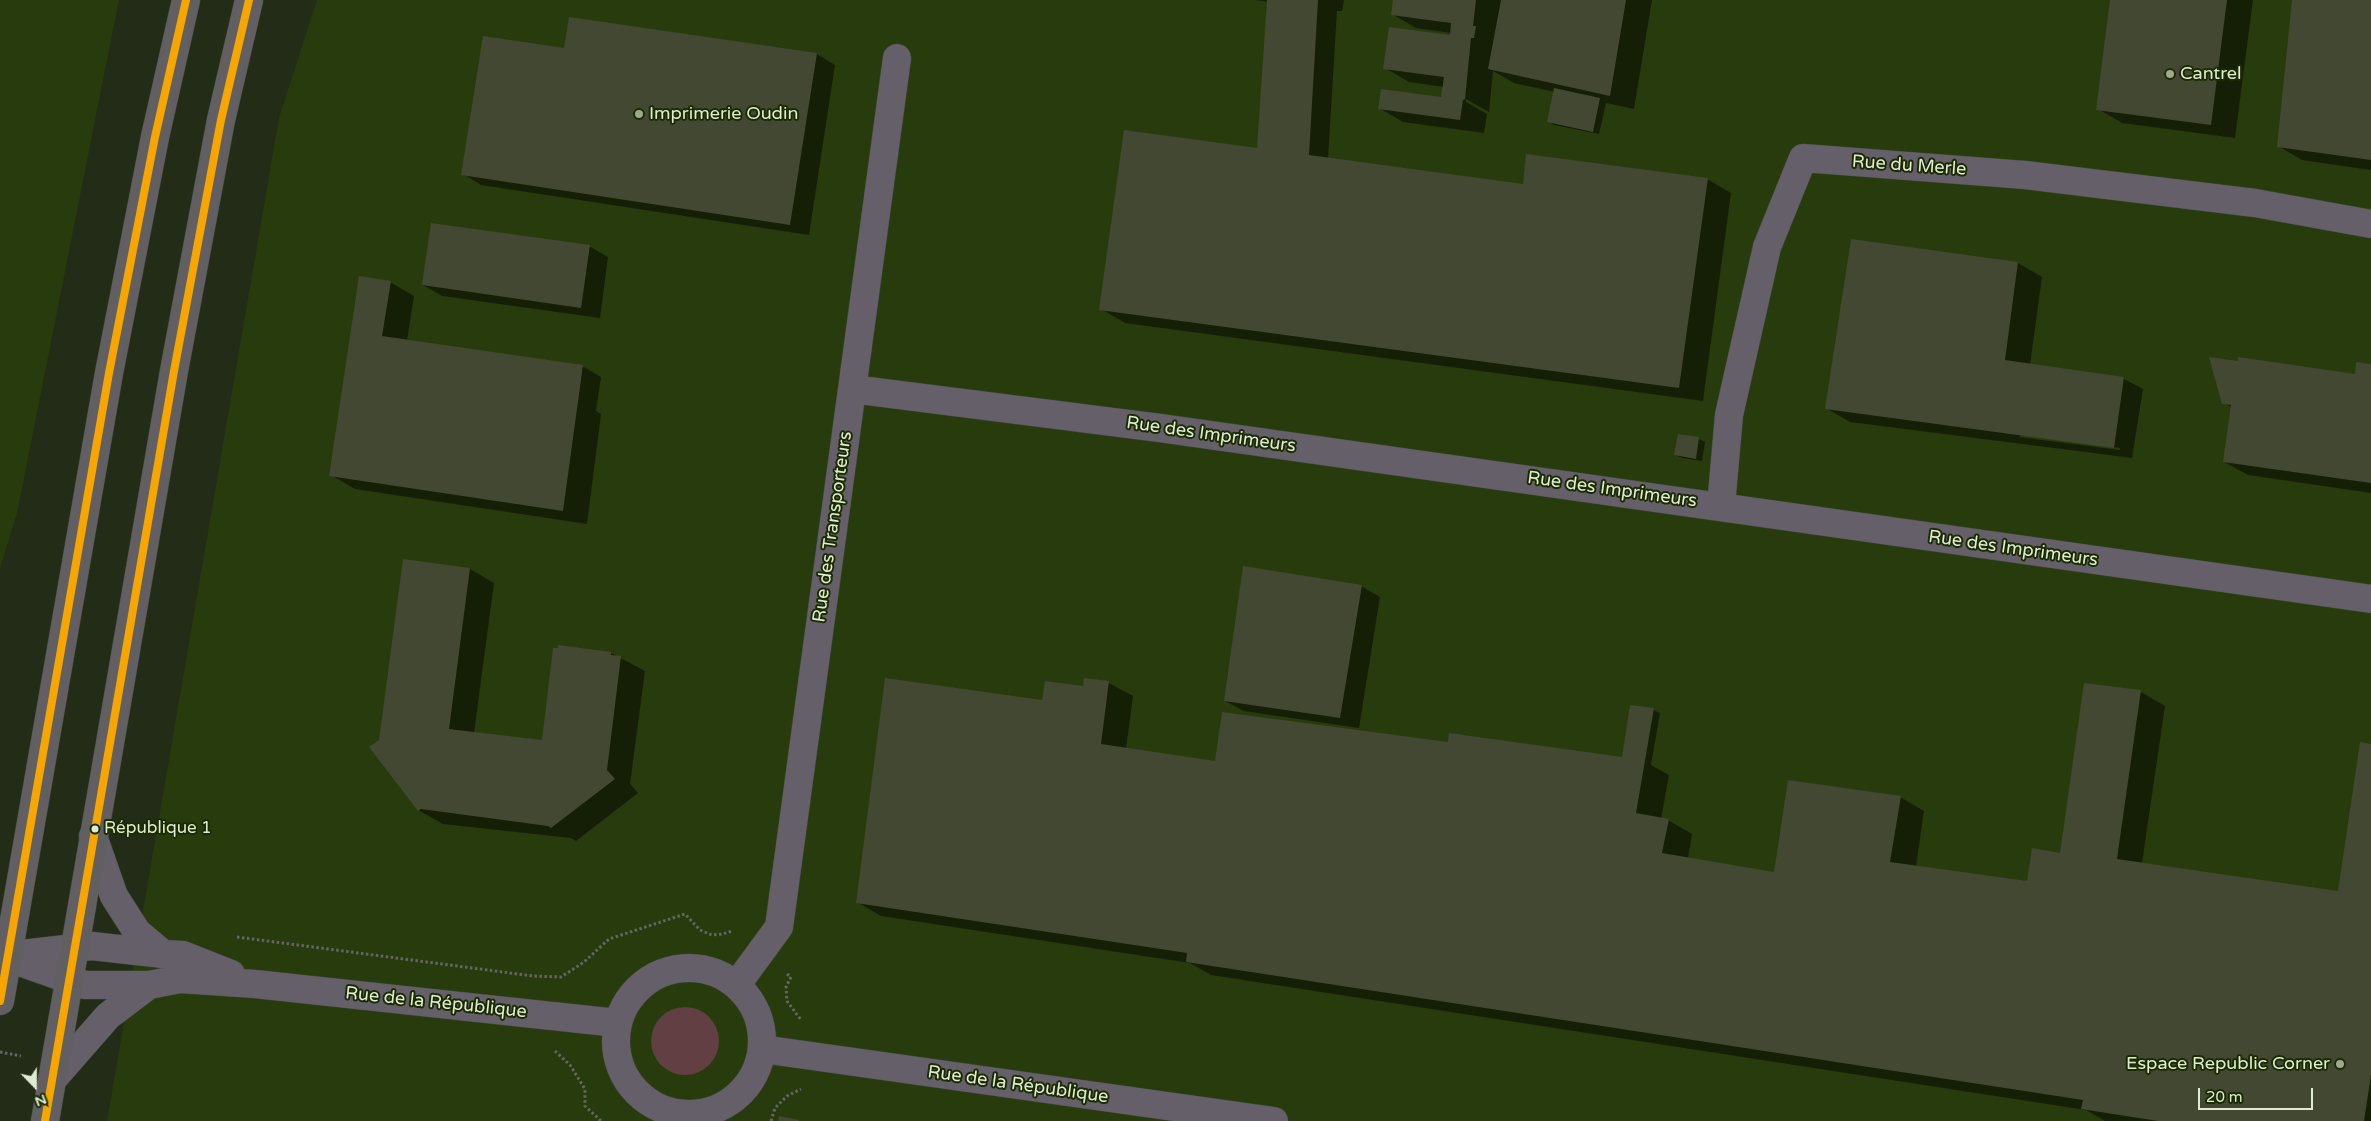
<!DOCTYPE html>
<meta charset="utf-8">
<style>
body{margin:0}
#map{position:relative;width:2371px;height:1121px;overflow:hidden;background:#232c16;font-family:"Varela Round",sans-serif}
canvas{display:block}
.north{position:absolute;left:10px;top:1061px;width:50px;height:50px;-webkit-text-stroke:4px #1b2b02;paint-order:stroke;rotate:158deg;font-size:14px;font-weight:700;line-height:20px;text-align:center;color:#dfebd3}
.north::after{content:'';display:block;margin:auto;width:18px;height:22px;background:#dfebd3;clip-path:polygon(50% 0,100% 100%,50% 72%,0 100%)}
.scale{position:absolute;left:2198px;top:1088px;width:115px;height:22px;box-sizing:border-box;border:2px solid #dfebd3;border-top:0;padding-left:6px;font-size:15px;line-height:18px;white-space:nowrap;color:#dfebd3;-webkit-text-stroke:4px #1b2b02;paint-order:stroke}
</style>
<div id="map">
<canvas width="2371" height="1121"></canvas>
<div class="north">N</div>
<div class="scale">20 m</div>
</div>
<script>
const c = document.querySelector('canvas').getContext('2d');
c.lineJoin = 'round';
function fillPath(path, color) { c.fillStyle = color; c.fill(path, 'evenodd'); }
const shape = rows => new Path2D(rows.map(r => 'M' + r).join(''));
function strokePath(path, color, width, dash) { c.strokeStyle = color; c.lineWidth = width; c.lineCap = dash ? 'butt' : 'round'; c.setLineDash(dash || []); c.stroke(path); }
function drawText(font, color, halo, rows, align = 'center') {
  c.font = font + ' "Varela Round",sans-serif'; c.lineWidth = 4; c.setLineDash([]); c.textBaseline = 'middle'; c.strokeStyle = halo; c.fillStyle = color; for (const [text, x, y, turn = 0] of rows) {
    c.save(); c.translate(x, y); c.rotate((+turn || 0) * Math.PI / 180); c.textAlign = isNaN(turn) ? turn : align; if (halo) c.strokeText(text, 0, 0); c.fillText(text, 0, 0); c.restore();
  }
}
const built = shape([
 [0,0,119,0,17,513,0,568],
 [317,0,2371,0,2371,1121,107,1121,279,118]
]);
const green = shape([
 '651 1041a34 34 0 1 1 68 0a34 34 0 1 1-68 0Z'
]);
const shadow = shape([
 [1256,0,1344,0,1342,11,1337,11,1328,159,1524,186,1707,179,1731,193,1703,401,1125,323,1101,309,1264,151,1269,2],
 [1394,0,1652,0,1634,109,1606,103,1599,134,1554,125,1548,121,1555,92,1514,83,1493,71,1489,112,1466,99,1466,102,1487,114,1484,133,1403,122,1379,108,1442,98,1444,87,1409,82,1385,68,1451,36,1451,33,1416,28,1392,14],
 [2112,0,2253,0,2235,138,2122,123,2098,109],
 [2294,0,2371,0,2371,170,2302,160,2278,146],
 [565,50,817,54,835,65,809,235,481,185,463,174],
 [1852,240,2018,263,2042,277,2030,365,2124,379,2143,389,2132,458,1850,422,1826,408],
 [2021,435,2120,448,2120,450,2019,437],
 [589,246,608,257,600,318,442,296,423,285],
 [390,282,414,296,407,341,582,366,601,377,596,411,601,414,587,524,355,489,331,475],
 [2371,366,2371,493,2248,475,2224,462,2232,407,2223,403,2356,375],
 [1679,435,1699,439,1705,442,1702,461,1682,458,1676,455],
 [404,560,470,569,494,583,474,733,543,741,559,647,611,653,645,671,630,784,638,793,576,841,571,838,443,824,418,810,380,741],
 [1361,586,1380,597,1359,728,1244,711,1225,701],
 [1085,679,1109,683,1133,696,1126,749,1216,762,1449,744,1628,759,1653,710,1660,713,1651,765,1669,775,1661,819,1668,820,1692,834,1688,858,1775,873,1900,797,1924,811,1916,867,2028,883,2061,854,2085,685,2141,692,2165,706,2142,863,2339,892,2371,745,2371,1121,2105,1121,2086,1110,1211,975,1190,963,881,916,857,902,1043,701,1084,687]
]);
const building = shape([
 [1267,0,1318,0,1309,155,1523,184,1526,154,1708,178,1679,388,1099,310,1124,130,1257,148],
 [1393,0,1476,0,1473,26,1476,26,1474,38,1471,38,1465,99,1463,100,1460,120,1378,109,1381,89,1441,97,1444,77,1383,69,1389,27,1450,35,1451,23,1391,15],
 [1501,0,1626,0,1610,96,1488,69],
 [2110,0,2227,0,2211,125,2096,110],
 [2292,0,2371,0,2371,160,2277,147],
 [569,17,817,53,790,225,461,175,483,36,564,48],
 [1554,88,1600,98,1593,132,1547,122],
 [431,223,590,245,581,308,422,285],
 [1851,239,2018,262,2005,360,2124,377,2114,448,1825,409],
 [359,276,391,281,382,336,583,365,563,511,329,476],
 [2209,357,2238,361,2238,357,2355,374,2356,362,2371,364,2371,483,2223,462,2231,405,2222,404],
 [1678,434,1699,437,1696,459,1674,455],
 [403,559,470,568,449,729,542,740,553,648,558,648,558,645,611,652,611,655,621,656,607,770,615,779,551,828,548,826,421,809,418,811,369,747,379,740],
 [1243,566,1362,585,1340,718,1224,701],
 [885,678,1042,700,1045,681,1083,686,1084,678,1109,681,1101,744,1215,761,1222,712,1448,742,1449,733,1622,757,1630,705,1654,708,1636,813,1669,819,1662,853,1774,872,1788,780,1901,796,1890,862,2027,881,2032,848,2060,853,2084,683,2141,690,2117,859,2338,891,2360,742,2371,744,2371,1075,2364,1121,2158,1121,2081,1109,2083,1100,1186,962,1187,953,856,903],
 [779,1116,799,1120,799,1121,778,1121]
]);
const path = shape([
 [237,937,533,976,561,977,584,962,609,939,685,914,700,930,712,935,723,934,732,931],
 [787,974,791,977,786,987,787,1001,801,1020],
 [555,1051,570,1065,585,1089,585,1106,601,1121],
 [0,1052,21,1056],
 [771,1121,775,1108,787,1096,801,1089]
]);
const minor = shape([
 [852,389,1160,428,2371,599],
 [1721,506,1729,415,1767,247,1803,158,2025,175,2255,203,2371,224],
 [93,836,114,896,137,932,163,954,183,955,231,974],
 [0,955,85,985,149,985,180,979,255,984,617,1023],
 [13,955,92,946,163,954],
 '616 1041a73 73 0 1 1 146 0a73 73 0 1 1-146 0Z',
 [738,983,779,927,897,58],
 [762,1049,1274,1121],
 [52,1080,108,1016,149,985]
]);
const primary = shape([
 [0,1001,109,373,155,137,186,0],
 [45,1121,174,371,221,120,249,0]
]);
const bus1 = shape([
 [0,1001,109,373,155,137,186,0],
 [45,1121,174,371,221,120,249,0]
]);
const markers = [
 [2170,74,5,"#9da891"],
 [639,114,5,"#9da891"],
 [95,829,4.5,"#dfebd3"],
 [2340,1064,5,"#9da891"]
];
const busNames = [
 ["République 1",104,829]
];
const poiNames = [
 ["Cantrel",2180,74],
 ["Imprimerie Oudin",649,114],
 ["Espace Republic Corner",2330,1064,"right"]
];
const streetNames = [
 ["Rue du Merle",1909,166,4],
 ["Rue des Imprimeurs",1211,435,8],
 ["Rue des Imprimeurs",1612,490,8],
 ["Rue des Transporteurs",833,527,-82],
 ["Rue des Imprimeurs",2013,549,8],
 ["Rue de la République",436,1003,6],
 ["Rue de la République",1018,1085,8]
];
fillPath(built, '#283b0d');
fillPath(green, '#613f42');
fillPath(shadow, '#0007');
fillPath(building, '#434832');
strokePath(minor, '#404936', 29);
strokePath(primary, '#404936', 29);
strokePath(path, '#656565', 3, [2.5, 2.5]);
strokePath(minor, '#645f68', 28);
strokePath(primary, '#625f62', 28);
strokePath(bus1, '#f7a600', 8);
for (const [x, y, r, color] of markers) { const dot = new Path2D(); dot.arc(x, y, r, 0, 2 * Math.PI); c.fillStyle = color; c.fill(dot); strokePath(dot, '#1b2b02', 2); }
drawText('17px', '#dfebd3', '#1b2b02', busNames, 'left');
drawText('18px', '#dfebd3', '#1b2b02', poiNames, 'left');
drawText('18px', '#dfebd3', '#1b2b02', streetNames);
</script>
